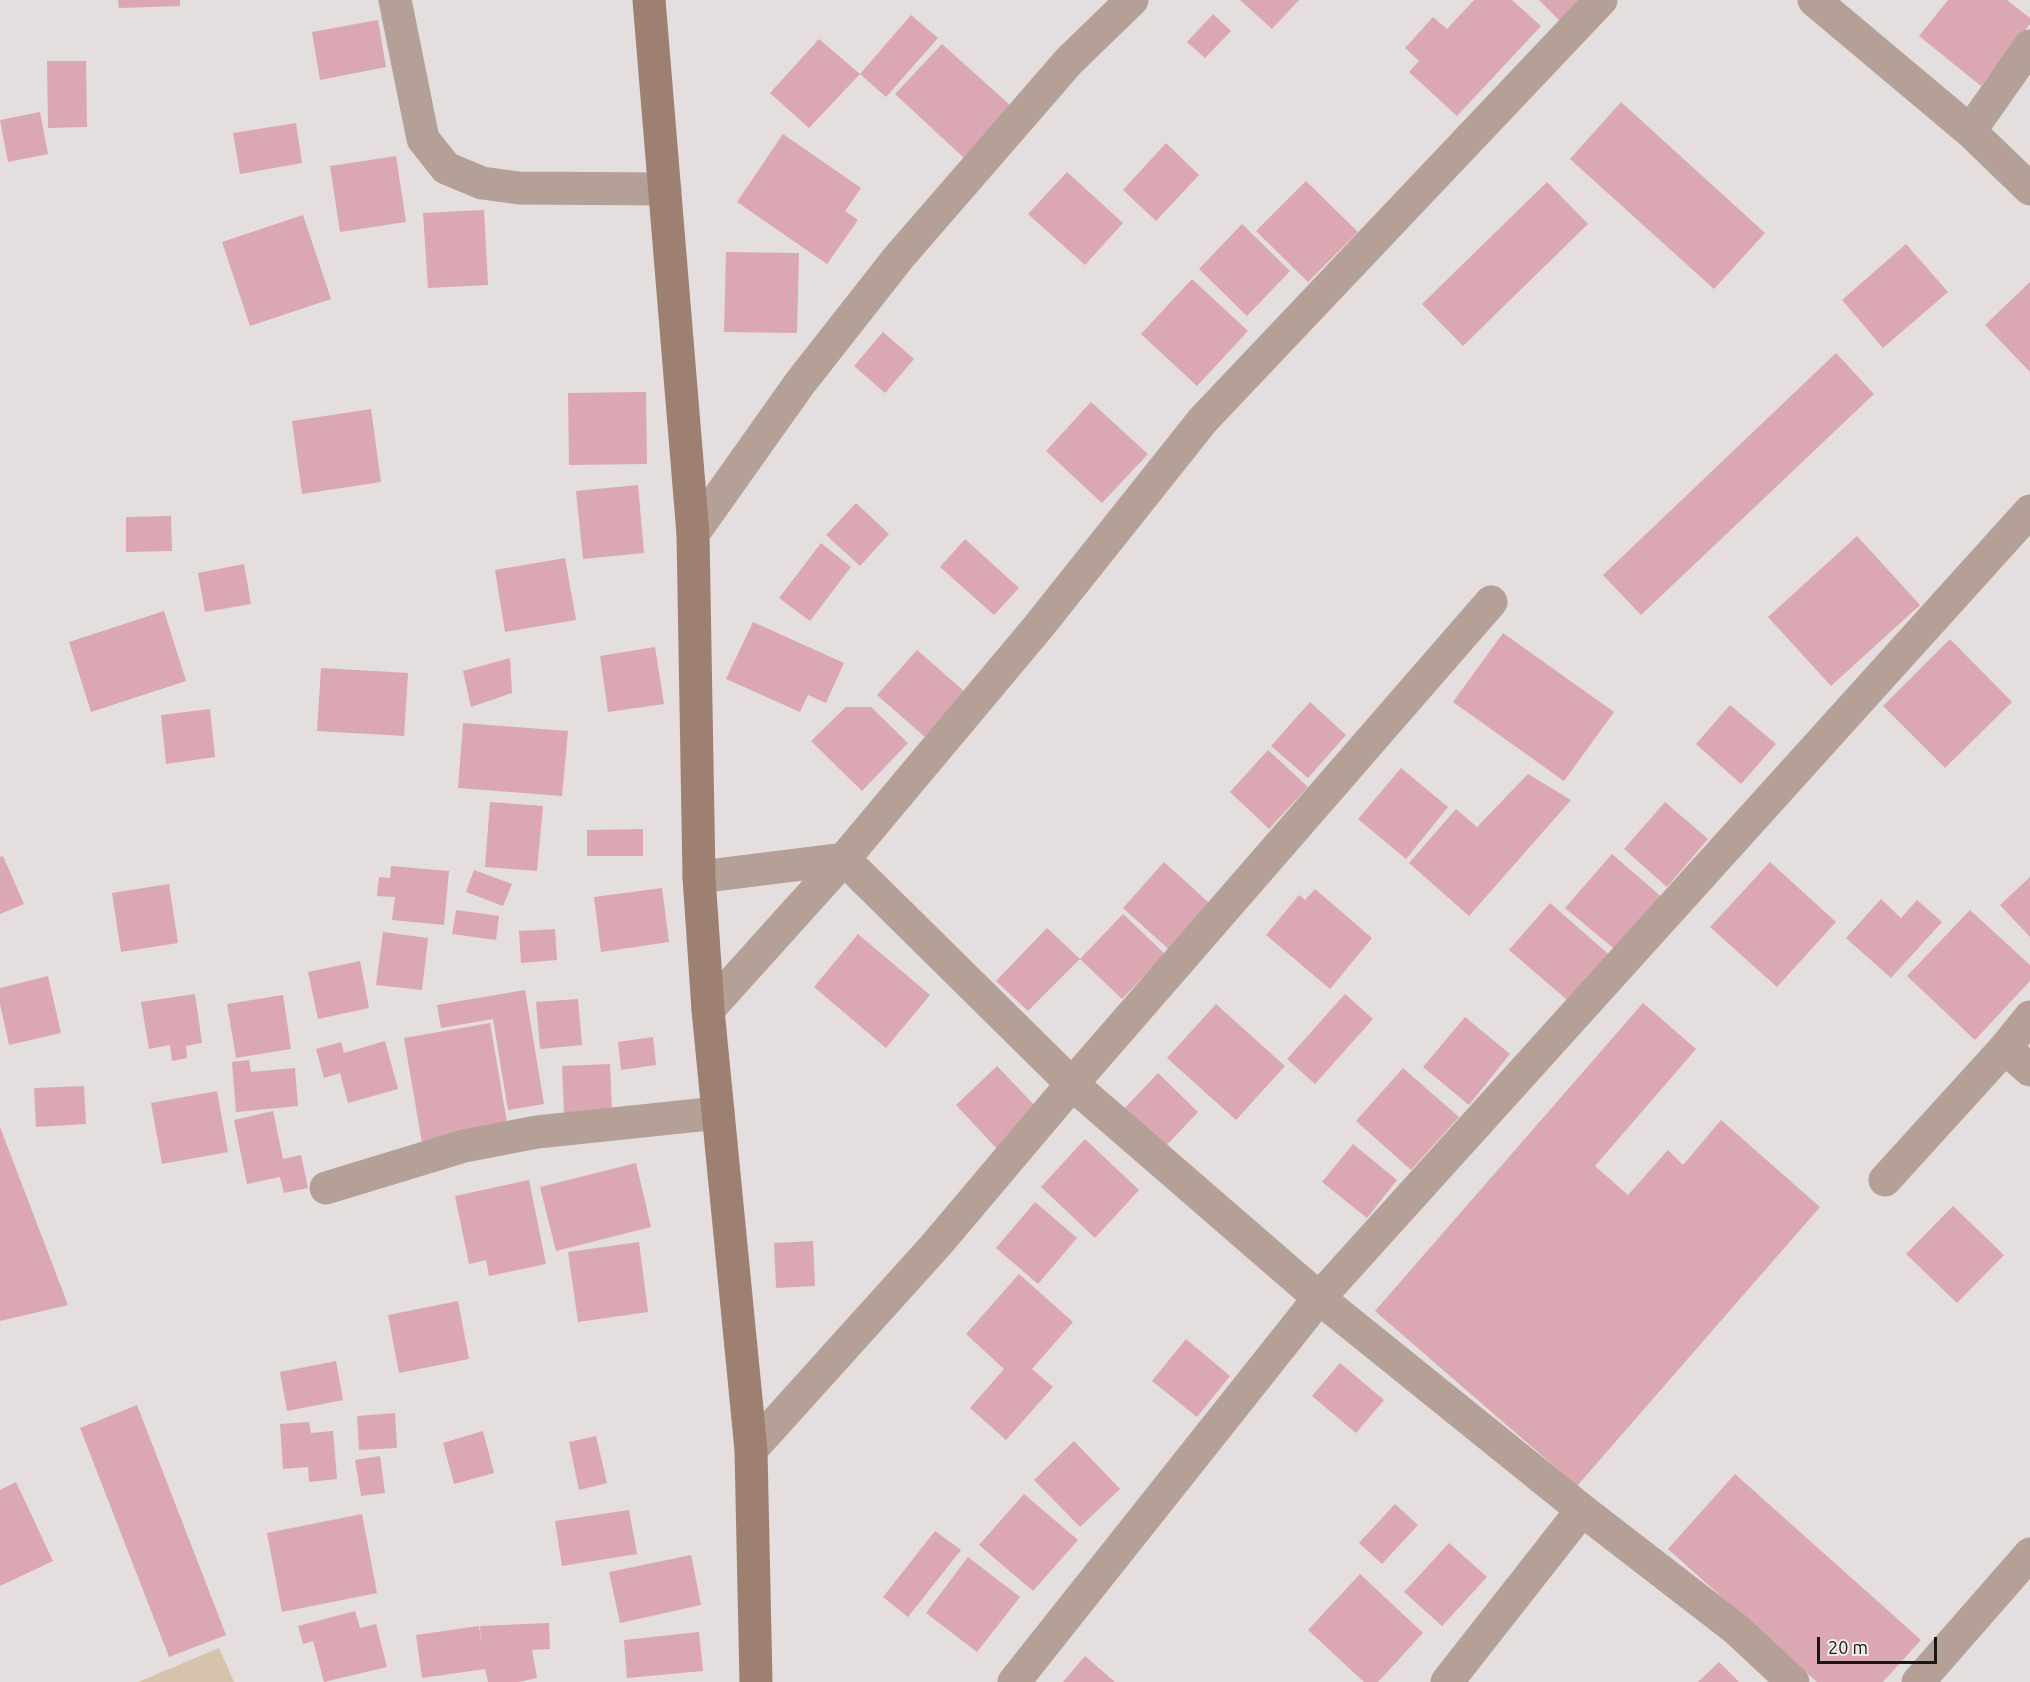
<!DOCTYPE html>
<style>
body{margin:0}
#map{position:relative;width:2030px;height:1682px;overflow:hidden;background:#e4dede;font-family:Ubuntu,sans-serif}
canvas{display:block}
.scale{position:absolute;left:1817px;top:1637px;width:120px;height:27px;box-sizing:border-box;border:3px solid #191716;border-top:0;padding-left:8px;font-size:18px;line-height:21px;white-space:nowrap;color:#191716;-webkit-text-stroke:4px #f2eceb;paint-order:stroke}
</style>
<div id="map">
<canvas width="2030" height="1682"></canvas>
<div class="scale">20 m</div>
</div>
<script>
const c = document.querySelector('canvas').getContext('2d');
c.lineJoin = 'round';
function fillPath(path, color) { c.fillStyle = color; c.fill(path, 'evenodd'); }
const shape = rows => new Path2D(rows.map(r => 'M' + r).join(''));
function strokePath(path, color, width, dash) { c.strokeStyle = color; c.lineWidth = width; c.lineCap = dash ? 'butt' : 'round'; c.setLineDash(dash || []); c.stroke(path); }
const green = shape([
 [219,1648,234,1682,138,1682]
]);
const building = shape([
 [118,0,180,0,180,6,119,8],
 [1240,0,1299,0,1272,29],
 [1474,0,1512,0,1541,26,1457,116,1409,72,1419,61,1405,48,1433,17,1447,29],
 [1539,0,1584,0,1562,23],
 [1948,0,2007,0,2030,18,2030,24,1981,86,1919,36],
 [1213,14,1231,31,1205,58,1187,42],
 [911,15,938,38,886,97,860,74],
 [378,20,386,67,320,80,312,32],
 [819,39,860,74,809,128,770,93],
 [942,44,1011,106,964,158,895,94],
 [47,61,86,61,87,127,48,128],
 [1621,102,1765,233,1714,289,1570,159],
 [40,112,48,154,8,162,0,120],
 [296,123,302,163,240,174,233,133],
 [783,134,861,188,845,211,858,220,827,264,737,202],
 [1166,143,1199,175,1156,221,1123,190],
 [396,156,406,222,340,232,330,166],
 [1067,172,1123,223,1085,265,1028,214],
 [1306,181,1358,232,1308,282,1256,231],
 [1547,182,1588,224,1463,346,1422,304],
 [484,210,488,285,428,288,423,213],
 [303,215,331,299,250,326,222,242],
 [1242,224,1290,271,1247,316,1199,269],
 [1906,244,1948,292,1883,348,1842,300],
 [726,252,799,253,797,333,724,332],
 [1192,279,1248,331,1197,386,1141,334],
 [2030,282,2030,372,1985,325],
 [883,332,914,359,885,393,854,366],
 [1836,353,1874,394,1641,615,1603,575],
 [646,392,647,464,569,465,568,393],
 [1091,402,1148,454,1102,503,1046,451],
 [371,409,381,482,302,494,292,421],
 [638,485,644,553,583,559,576,491],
 [856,503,889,534,860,566,826,535],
 [171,516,172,551,126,552,126,517],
 [1857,536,1920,605,1831,686,1768,617],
 [965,539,1019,588,994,615,940,567],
 [821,543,851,567,810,621,779,598],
 [565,558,576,620,505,632,495,570],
 [244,564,251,604,205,612,198,573],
 [164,611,186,681,91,712,69,642],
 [753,622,844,663,826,703,808,695,800,712,726,679],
 [1503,633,1614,712,1564,781,1453,702],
 [1950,639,2012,702,1945,768,1883,706],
 [655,647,664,704,608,712,600,656],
 [917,650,965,692,925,737,877,695],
 [510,658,512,693,471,707,463,671],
 [321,668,408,673,404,736,317,731],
 [1310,702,1346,735,1308,778,1271,746],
 [1730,705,1776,744,1741,784,1696,744],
 [846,707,871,707,908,743,862,791,811,741],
 [210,709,215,757,166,764,161,715],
 [463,723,568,731,562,796,458,788],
 [1268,750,1308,787,1269,829,1230,792],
 [1401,768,1448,807,1406,859,1358,819],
 [1528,774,1571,800,1469,916,1409,863,1456,809,1477,827],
 [490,802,543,806,537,871,485,867],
 [1665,802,1708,839,1667,887,1624,849],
 [643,829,643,856,587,856,587,830],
 [1612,854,1664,899,1618,952,1565,908],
 [3,856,24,904,0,914,0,857],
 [1164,862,1217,910,1175,955,1123,908],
 [1770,862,1836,922,1777,987,1710,927],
 [391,866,449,871,444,925,392,920,395,897,377,896,379,877,390,878],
 [474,870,512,884,503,906,466,892],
 [2030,877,2030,937,2000,905],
 [169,884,178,943,121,952,112,893],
 [662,888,669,942,601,952,594,897],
 [1315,889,1372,938,1330,989,1266,935,1299,895,1305,900],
 [1881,899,1901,918,1917,900,1942,922,1891,978,1846,938],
 [1550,903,1614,959,1573,1005,1509,950],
 [456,910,499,916,496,940,452,934],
 [1970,910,2030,965,2030,981,1975,1040,1907,976],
 [1123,914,1165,954,1122,999,1080,959],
 [1047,928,1080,959,1028,1011,996,981],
 [555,929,557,960,521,963,519,931],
 [383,932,428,938,422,990,376,985],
 [858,934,930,995,886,1048,814,987],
 [360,961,369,1008,318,1019,308,972],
 [48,976,61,1033,9,1045,0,1004,0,988],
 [525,990,544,1104,508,1110,493,1019,441,1028,437,1005],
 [195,994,202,1043,186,1046,187,1058,172,1061,170,1045,149,1049,141,1002],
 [1345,994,1373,1019,1315,1084,1287,1059],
 [283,995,291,1049,236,1058,227,1004],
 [578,999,582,1045,540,1049,536,1002],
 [1643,1003,1696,1049,1595,1166,1628,1195,1668,1150,1683,1165,1721,1120,1820,1207,1577,1486,1375,1311],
 [1216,1004,1285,1066,1236,1120,1167,1058],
 [1465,1017,1510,1054,1469,1105,1423,1067],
 [490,1023,509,1134,423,1149,404,1038],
 [653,1037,656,1065,621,1070,618,1042],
 [385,1041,398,1089,348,1103,340,1073,324,1078,316,1049,341,1042,344,1053],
 [249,1060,251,1072,295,1068,298,1106,236,1112,232,1062],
 [610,1064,612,1111,564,1114,562,1066],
 [997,1066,1040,1111,998,1150,956,1105],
 [1403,1068,1459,1117,1411,1170,1356,1121],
 [1158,1073,1198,1112,1162,1150,1122,1111],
 [84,1086,86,1124,36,1127,34,1088],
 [217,1091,228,1152,162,1164,151,1103],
 [273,1111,283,1159,301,1155,308,1188,284,1193,280,1177,247,1184,234,1120],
 [0,1127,68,1305,0,1321],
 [1085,1139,1139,1190,1095,1238,1041,1187],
 [1353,1144,1397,1180,1367,1218,1322,1182],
 [636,1163,651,1227,556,1251,540,1187],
 [529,1180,546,1264,489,1276,486,1260,469,1264,455,1196],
 [1035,1202,1077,1238,1038,1284,996,1248],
 [1953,1206,2004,1255,1957,1303,1906,1254],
 [813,1241,815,1286,776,1288,774,1243],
 [639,1242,648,1312,578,1322,568,1252],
 [1019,1274,1073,1322,1032,1369,1053,1387,1006,1440,970,1408,1004,1369,966,1334],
 [458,1301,469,1359,399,1373,388,1315],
 [1186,1339,1230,1376,1197,1417,1152,1381],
 [336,1361,343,1400,287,1411,280,1372],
 [1340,1363,1384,1400,1356,1433,1312,1396],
 [137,1405,226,1635,169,1657,80,1428],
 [395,1413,397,1448,359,1450,357,1416],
 [309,1422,311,1433,333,1431,337,1479,309,1482,308,1467,283,1469,280,1424],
 [483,1431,494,1473,454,1484,443,1443],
 [596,1436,607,1483,579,1490,569,1442],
 [1074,1441,1120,1489,1080,1527,1034,1480],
 [380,1456,385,1493,361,1496,355,1460],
 [1735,1474,1921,1640,1883,1682,1817,1682,1668,1549],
 [16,1482,53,1561,0,1586,0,1490],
 [1024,1494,1078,1540,1033,1591,979,1545],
 [1395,1504,1418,1525,1382,1564,1359,1543],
 [629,1510,637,1554,562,1566,555,1521],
 [362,1514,377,1593,282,1612,267,1533],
 [935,1531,961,1550,908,1617,883,1597],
 [1449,1543,1487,1577,1442,1626,1404,1592],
 [691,1555,701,1605,620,1623,609,1572],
 [968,1557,1020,1597,977,1652,926,1613],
 [1360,1574,1423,1633,1378,1682,1364,1682,1308,1630],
 [355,1611,360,1628,376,1624,387,1667,324,1682,313,1641,303,1644,298,1626],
 [549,1623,550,1649,532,1650,537,1678,518,1682,488,1682,485,1669,422,1678,416,1635,479,1626,481,1642,480,1626],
 [699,1632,703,1671,627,1678,624,1640],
 [1085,1656,1115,1682,1063,1682],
 [1719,1662,1739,1682,1698,1682]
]);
const street = shape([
 [395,0,423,139,446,168,482,183,519,188,665,189],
 [1814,0,1970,131,2030,46],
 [1970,131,2030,189],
 [693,534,800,383,899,257,1069,61,1132,0],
 [699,877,844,859,1072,1084,936,1245,751,1450],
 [708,1010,844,859,1039,626,1203,420,1601,0],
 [2030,1017,2005,1048,2030,1070],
 [1885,1180,2005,1048],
 [326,1188,464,1146,537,1132,718,1113],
 [1014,1682,1319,1298,1072,1084,1491,602],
 [1447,1682,1582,1510],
 [1793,1682,1736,1629,1582,1510,1319,1298,2030,511],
 [1918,1682,2030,1554]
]);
const secondary = shape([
 [649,0,693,534,699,877,708,1010,751,1450,756,1682]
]);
fillPath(green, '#d7c3ac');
fillPath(building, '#dba7b2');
strokePath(street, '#b4a096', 33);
strokePath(secondary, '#9d8072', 33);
</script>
